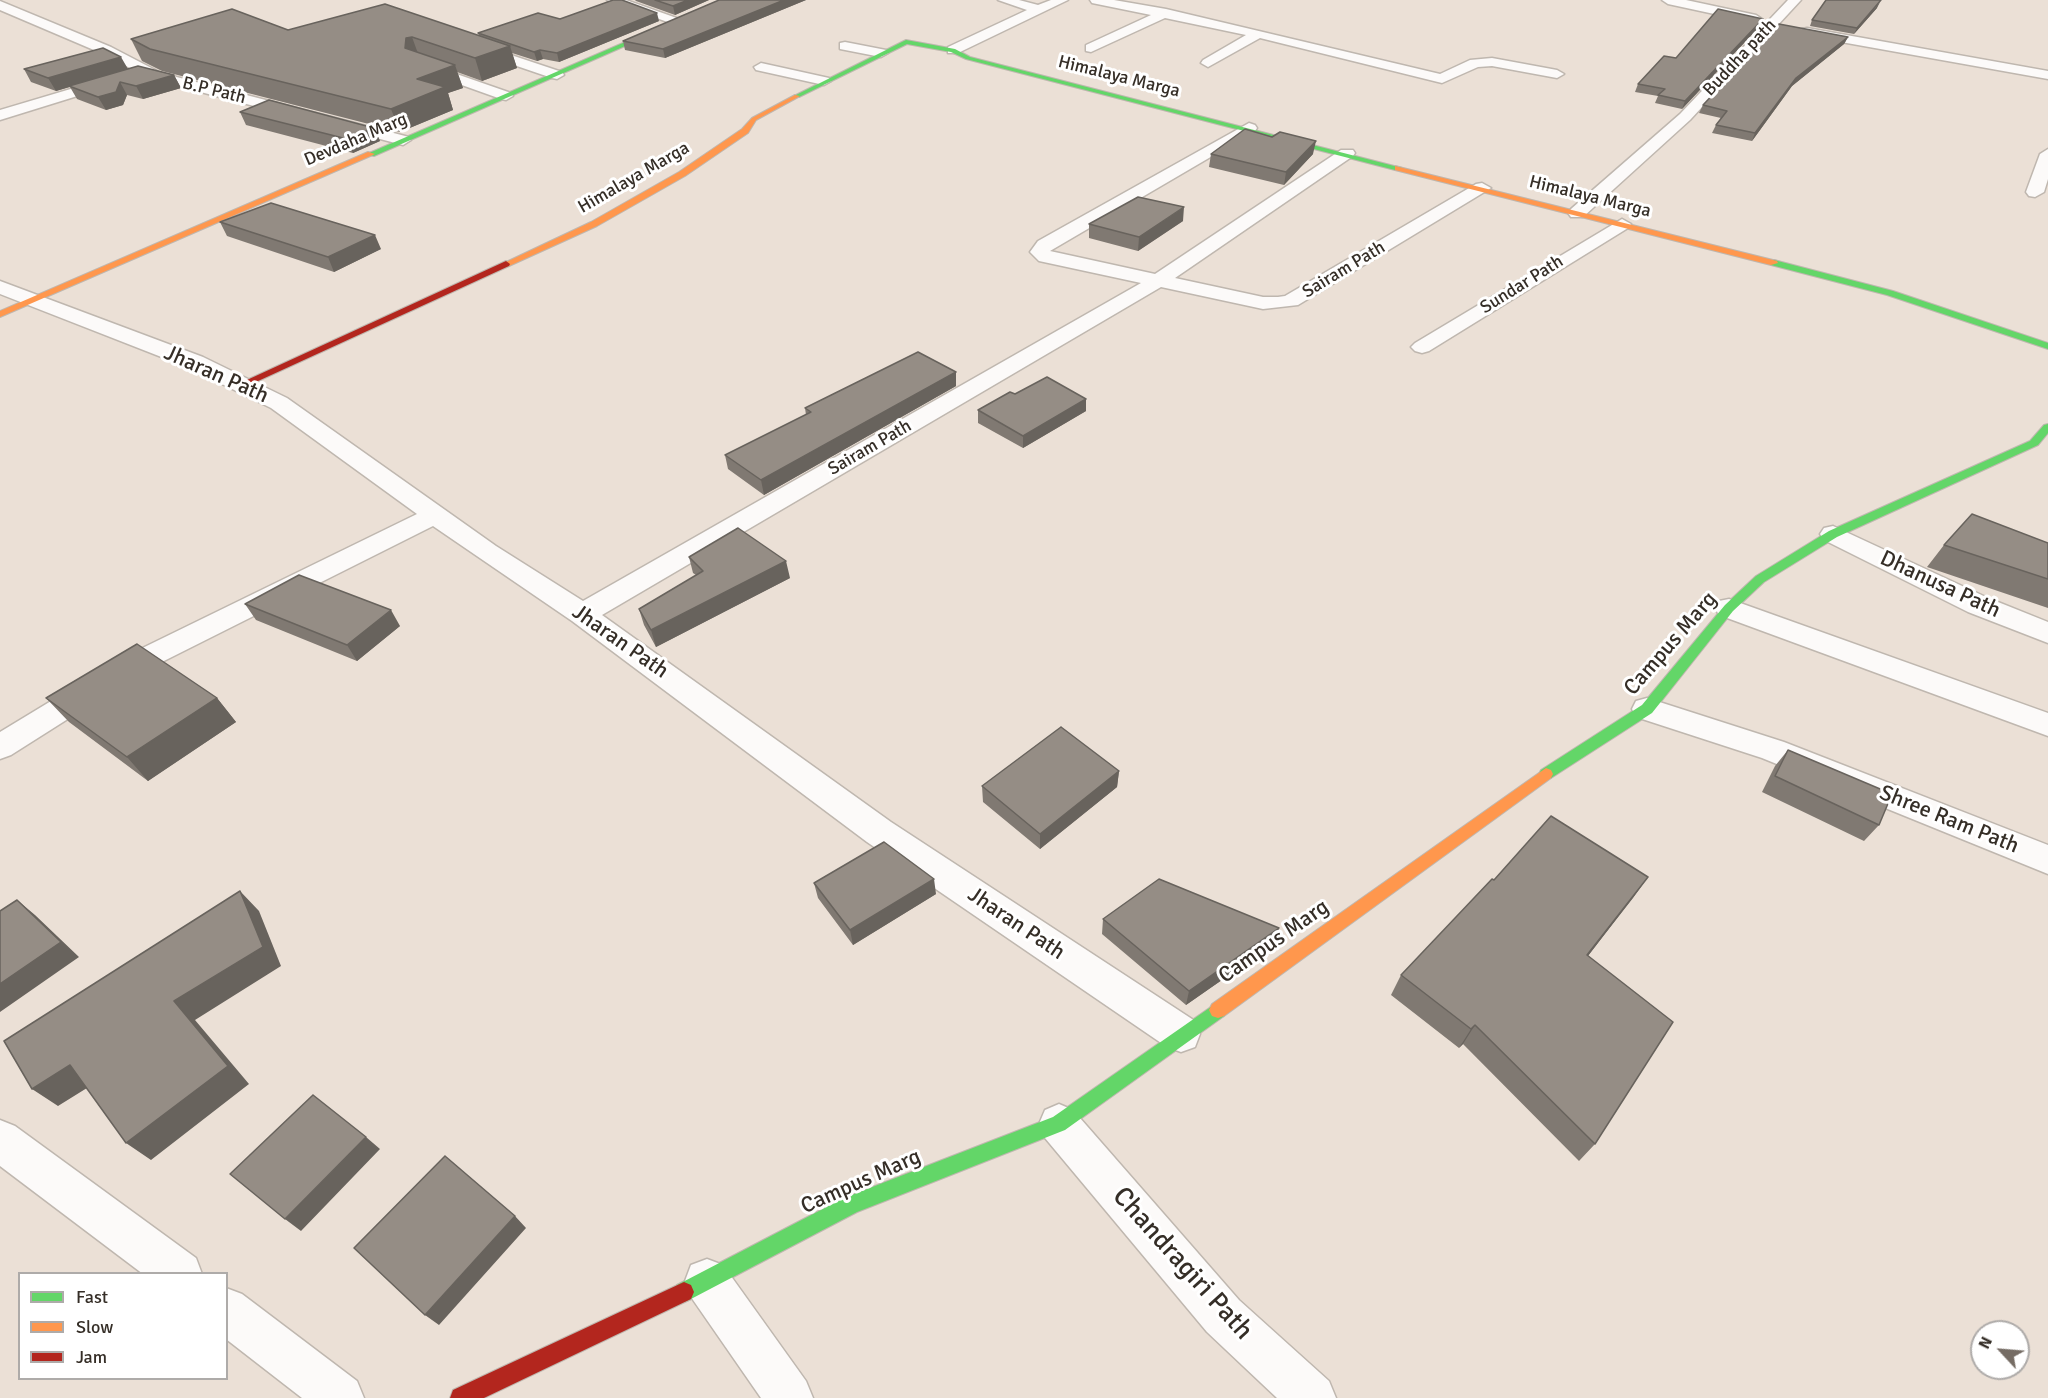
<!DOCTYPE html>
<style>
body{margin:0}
#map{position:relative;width:2048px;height:1398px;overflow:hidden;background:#ebe0d6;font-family:Signika,sans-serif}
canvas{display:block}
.legend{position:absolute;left:18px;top:1272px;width:210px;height:108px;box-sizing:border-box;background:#fff;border:2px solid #aeaba9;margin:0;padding:8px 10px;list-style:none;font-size:18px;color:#352e27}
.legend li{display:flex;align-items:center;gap:12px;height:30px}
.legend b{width:30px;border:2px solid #aeaba9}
.north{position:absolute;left:1970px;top:1320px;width:60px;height:60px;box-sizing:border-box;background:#fff;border:2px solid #aeaba9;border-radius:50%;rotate:296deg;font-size:16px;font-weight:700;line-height:24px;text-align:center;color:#352e27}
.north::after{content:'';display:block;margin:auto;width:21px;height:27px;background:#756c64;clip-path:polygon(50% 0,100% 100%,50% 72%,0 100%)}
</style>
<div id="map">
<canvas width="2048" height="1398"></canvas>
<ul class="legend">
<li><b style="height:8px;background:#63d668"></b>Fast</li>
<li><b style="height:8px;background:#ff974d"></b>Slow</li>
<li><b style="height:8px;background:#b3261e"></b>Jam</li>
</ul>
<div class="north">N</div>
</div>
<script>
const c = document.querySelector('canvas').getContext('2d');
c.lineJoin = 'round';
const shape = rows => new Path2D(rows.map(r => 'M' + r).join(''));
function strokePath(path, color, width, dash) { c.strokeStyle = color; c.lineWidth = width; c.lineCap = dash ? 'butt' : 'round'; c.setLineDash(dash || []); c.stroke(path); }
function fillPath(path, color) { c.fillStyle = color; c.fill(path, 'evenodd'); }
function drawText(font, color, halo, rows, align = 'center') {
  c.font = font + ' Signika,sans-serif'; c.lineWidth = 6; c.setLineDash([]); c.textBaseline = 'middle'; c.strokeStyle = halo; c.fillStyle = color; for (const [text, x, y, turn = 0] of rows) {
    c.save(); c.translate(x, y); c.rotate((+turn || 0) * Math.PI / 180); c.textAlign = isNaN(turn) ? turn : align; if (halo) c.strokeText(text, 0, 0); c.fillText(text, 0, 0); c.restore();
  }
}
const street = shape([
 [607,0,626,0,685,21,678,25,673,24,607,0],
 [998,0,1019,0,1038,5,1051,0,1068,0,958,53,948,53,948,47,1027,10,998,0],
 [1090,0,1114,0,1166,9,1440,74,1470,60,1492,58,1557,70,1564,74,1557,78,1492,66,1478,67,1442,83,1260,38,1208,67,1201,63,1203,60,1246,35,1165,18,1091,52,1086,51,1086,45,1151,15,1092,3,1090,0],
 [1662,0,1686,0,1756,15,1762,19,1756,23,1668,4,1662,0],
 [1788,0,1801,0,1690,120,1583,217,1571,217,1568,213,1571,209,1680,114,1788,0],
 [0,1,111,47,161,73,409,137,411,140,403,145,151,79,101,53,0,10,0,1],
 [1807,28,2048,71,2048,79,1802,35,1802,29,1807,28],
 [845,42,886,50,888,53,881,57,840,49,840,43,845,42],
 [475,43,562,72,564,75,557,79,552,78,470,50,470,44,475,43],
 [422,62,511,93,513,96,506,100,501,99,417,69,417,63,422,62],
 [761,63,829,78,831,81,824,85,756,70,754,67,761,63],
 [111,77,116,78,118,81,116,84,0,120,0,110,111,77],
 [1249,123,1255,125,1257,128,1255,131,1050,251,1155,274,1341,150,1353,150,1355,153,1353,156,1175,278,1263,297,1278,297,1285,296,1476,184,1482,183,1491,188,1298,305,1263,309,1161,287,602,615,891,822,1195,1021,1200,1034,1195,1047,1181,1052,1167,1047,867,842,572,621,433,526,142,672,11,755,0,759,0,732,122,658,417,514,271,408,187,367,0,294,0,281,203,357,287,398,496,546,583,601,1141,283,1039,261,1030,252,1038,241,1249,123],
 [2048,149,2048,179,2044,192,2035,197,2029,196,2026,192,2040,154,2048,149],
 [1622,219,1631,224,1628,228,1429,351,1422,353,1415,351,1411,347,1415,343,1622,219],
 [1833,526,1988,598,2048,622,2048,643,1968,612,1824,540,1820,534,1824,528,1833,526],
 [1729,599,2048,713,2048,736,1719,615,1715,608,1719,601,1729,599],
 [1647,698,1784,742,2048,845,2048,874,1762,758,1636,717,1632,709,1636,701,1647,698],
 [1059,1104,1073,1110,1239,1300,1329,1381,1336,1398,1277,1398,1207,1332,1045,1138,1039,1124,1045,1110,1059,1104],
 [0,1120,15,1126,196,1258,202,1274,143,1274,0,1166,0,1120],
 [707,1259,723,1265,806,1381,813,1398,761,1398,691,1297,685,1281,691,1265,707,1259],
 [226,1288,242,1294,357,1381,364,1398,302,1398,226,1339,226,1288]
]);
const fast = shape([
 [722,0,730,0,374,156,367,154,722,0],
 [906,40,955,49,970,57,1402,168,1395,170,966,59,951,52,907,44,799,97,794,96,906,40],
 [1774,260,1893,291,2048,343,2048,349,1887,295,1771,265,1771,261,1774,260],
 [2048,424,2048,433,2038,445,1837,537,1764,582,1733,611,1652,713,1551,778,1541,778,1539,774,1541,770,1642,705,1725,605,1756,576,1829,531,2030,441,2044,425,2048,424],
 [1218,1002,1224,1004,1227,1010,1224,1016,1065,1130,857,1212,691,1299,684,1302,677,1299,674,1292,677,1285,844,1198,1053,1117,1218,1002]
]);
const slow = shape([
 [795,95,800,96,756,120,748,133,685,176,597,226,509,266,502,264,591,222,679,172,742,129,752,118,795,95],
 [368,152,375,154,0,317,0,311,368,152],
 [1395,166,1777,261,1778,263,1771,265,1395,170,1395,166],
 [1546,768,1551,770,1553,774,1551,778,1224,1016,1218,1018,1212,1016,1209,1010,1212,1004,1546,768]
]);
const jam = shape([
 [506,261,510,264,509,266,245,387,241,388,236,385,506,261],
 [684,1282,691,1285,694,1292,691,1299,484,1398,450,1398,453,1390,684,1282]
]);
const wall = shape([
 [635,0,709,0,675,15,636,1],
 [719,0,806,0,665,58,625,50,623,41],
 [1877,8,1854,34,1810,26,1812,20],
 [560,19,659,21,559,62,543,59,537,61,512,53,517,68,482,81,457,72,463,88,448,93,453,110,400,132,162,71,142,61,131,39,288,30,479,36,478,33],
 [1763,19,1760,26,1682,109,1655,103,1658,96,1635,92,1638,84,1676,58],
 [1848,37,1844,44,1792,86,1752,141,1712,133,1716,125,1721,118,1699,113,1703,105],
 [24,69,128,69,174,75,181,88,143,99,127,95,123,105,106,110,77,99,70,87,56,91,31,82],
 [240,112,374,128,380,141,353,153,246,125],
 [1272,137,1313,154,1284,185,1209,167,1211,154],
 [1183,221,1138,251,1089,238,1089,224],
 [220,222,381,249,334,272,227,236],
 [956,372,956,386,764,495,728,469,725,455,806,415,805,408],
 [1015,394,1086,399,1086,411,1023,448,978,423,978,410],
 [2048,543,2048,608,1927,567,1944,545],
 [689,557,790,578,656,647,644,625,639,609,696,575,693,573],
 [245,604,400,626,357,661,256,620],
 [46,698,217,698,236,722,148,781,69,722],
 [1788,750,1879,825,1864,841,1762,792,1775,766],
 [1119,771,1117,787,1040,849,983,802,982,786],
 [1648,877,1588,956,1595,1144,1579,1161,1463,1044,1459,1048,1391,995,1401,975,1494,880],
 [814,883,936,894,853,945,818,898],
 [1103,919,1279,928,1275,943,1186,1005,1102,934]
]);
const shadedWall = shape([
 [688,0,709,0,675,15,673,6],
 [784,0,806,0,665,58,663,49],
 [1880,2,1877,8,1854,34,1857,28],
 [657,13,659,21,559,62,557,53],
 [1763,19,1760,26,1682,109,1685,101],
 [412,37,420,59,405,48,406,38],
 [1848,37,1844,44,1792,86,1752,141,1755,133,1796,78],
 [510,46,517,68,482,81,475,58],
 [540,50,543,59,537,61,534,52],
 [121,57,128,69,56,91,48,78],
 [455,65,463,88,448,93,453,110,400,132,391,109,417,79],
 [174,75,181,88,143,99,136,86],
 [120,82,127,95,123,105,106,110,98,97],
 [374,128,380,141,353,153,347,139],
 [1316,141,1313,154,1284,185,1286,172],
 [1184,207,1183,221,1138,251,1139,237],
 [375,235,381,249,334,272,328,257],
 [956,372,956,386,764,495,761,480],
 [1086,399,1086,411,1023,448,1023,436],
 [786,561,790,578,656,647,651,630],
 [391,610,400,626,357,661,347,645],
 [217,698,236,722,148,781,127,757],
 [1119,771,1117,787,1040,849,1040,834],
 [1648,877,1633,898,1573,975,1587,955],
 [934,879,936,894,853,945,850,930],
 [240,891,259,911,281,966,195,1020,249,1084,151,1160,126,1143,174,1001],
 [17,900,35,915,79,957,0,1012,0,984],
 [1279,928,1275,943,1186,1005,1189,991],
 [1475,1025,1463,1044,1459,1048,1471,1029],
 [70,1065,95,1083,58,1106,32,1089],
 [366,1137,380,1149,301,1231,285,1219],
 [515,1216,526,1228,439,1325,425,1315]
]);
const building = shape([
 [613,0,622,0,657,13,557,53,540,50,534,52,478,33,538,13,560,19,613,0],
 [655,0,688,0,673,6,655,0],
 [719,0,784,0,663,49,623,41,719,0],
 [1826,0,1881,0,1857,28,1812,20,1826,0],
 [385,4,510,46,475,58,412,37,406,38,405,48,455,65,417,79,445,87,391,109,150,49,131,39,232,9,288,30,385,4],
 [1718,9,1763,19,1685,101,1658,95,1665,89,1638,84,1664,56,1676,58,1718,9],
 [1779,24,1848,37,1796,78,1755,133,1716,125,1727,111,1703,105,1779,24],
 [103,48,121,57,48,78,24,69,103,48],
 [138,66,174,75,136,86,120,82,116,92,98,97,69,86,138,66],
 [269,100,374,128,347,139,240,112,269,100],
 [1245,129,1272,137,1280,132,1316,141,1286,172,1211,154,1245,129],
 [1138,197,1184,207,1139,237,1089,224,1138,197],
 [271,203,375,235,328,257,220,222,271,203],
 [918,352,956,372,761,480,725,455,811,412,805,408,918,352],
 [1047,377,1086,399,1023,436,978,410,1010,392,1015,394,1047,377],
 [1972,514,2048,543,2048,579,1944,545,1972,514],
 [738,528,786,561,651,630,639,609,703,571,689,557,738,528],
 [299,575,391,610,347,645,245,604,299,575],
 [137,644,217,698,127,757,46,698,137,644],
 [1061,727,1119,771,1040,834,982,786,1061,727],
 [1788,750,1892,794,1879,825,1775,776,1788,750],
 [1551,816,1648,877,1587,955,1673,1022,1595,1144,1475,1025,1471,1029,1401,975,1492,879,1494,880,1551,816],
 [884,842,934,879,850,930,814,883,884,842],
 [1159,879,1279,928,1189,991,1103,919,1159,879],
 [240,891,263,947,174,1001,228,1066,126,1143,70,1065,32,1089,4,1041,240,891],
 [17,900,61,942,0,984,0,911,17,900],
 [313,1095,366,1137,285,1219,230,1174,313,1095],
 [445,1156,515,1216,425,1315,354,1248,445,1156]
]);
const farStreetnames = [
 ["Buddha path",1740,58,-47],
 ["Himalaya Marga",1119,77,14],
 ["B.P Path",214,91,14],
 ["Devdaha Marg",356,140,-23],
 ["Himalaya Marga",634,178,-30],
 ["Himalaya Marga",1590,197,14],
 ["Sairam Path",1344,270,-31],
 ["Sundar Path",1522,285,-32],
 ["Sairam Path",870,448,-30]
];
const streetNames = [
 ["Jharan Path",216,375,24],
 ["Dhanusa Path",1940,585,25],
 ["Jharan Path",620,642,35],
 ["Campus Marg",1671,644,-49],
 ["Shree Ram Path",1949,820,22],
 ["Jharan Path",1016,924,34],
 ["Campus Marg",1274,942,-35],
 ["Campus Marg",861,1182,-24]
];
const nearStreetnames = [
 ["Chandragiri Path",1182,1264,48]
];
strokePath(street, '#bfb7af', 3);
strokePath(fast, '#bfb7af', 2);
strokePath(slow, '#bfb7af', 2);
strokePath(jam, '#bfb7af', 2);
fillPath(street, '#fcfaf9');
fillPath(fast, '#63d668');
fillPath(slow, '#ff974d');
fillPath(jam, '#b3261e');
fillPath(wall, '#807972');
fillPath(shadedWall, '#68635d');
fillPath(building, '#958d85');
strokePath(building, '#68635d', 1.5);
drawText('18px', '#352e27', '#fff', farStreetnames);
drawText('22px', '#352e27', '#fff', streetNames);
drawText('27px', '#352e27', '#fff', nearStreetnames);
</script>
